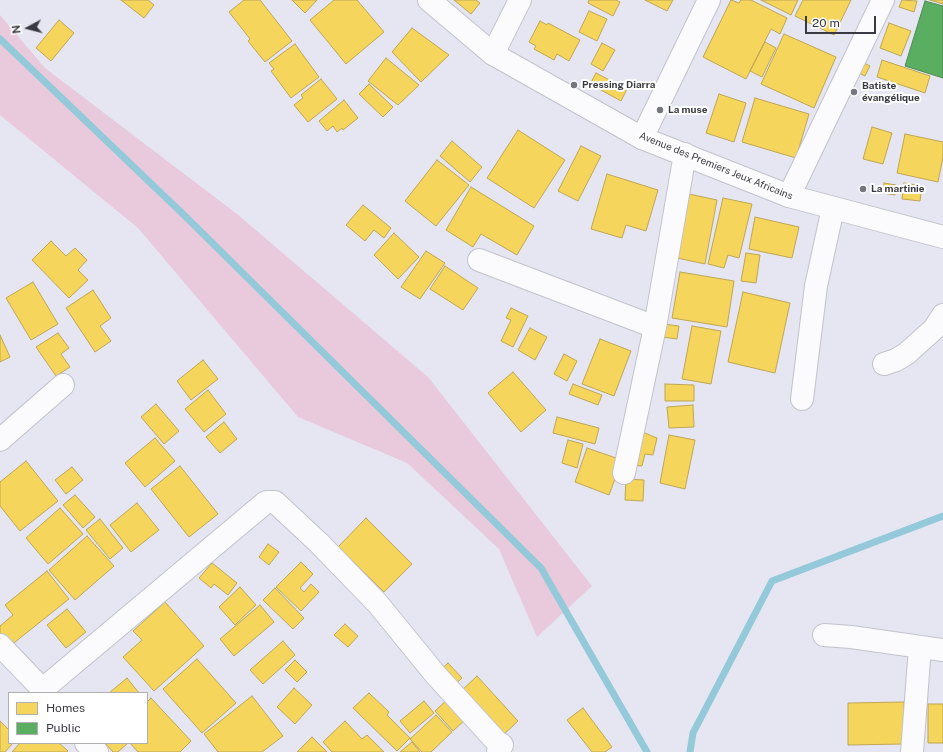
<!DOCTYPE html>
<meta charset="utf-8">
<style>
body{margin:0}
#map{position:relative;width:943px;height:752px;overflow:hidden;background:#e6e6f2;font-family:"Public Sans",sans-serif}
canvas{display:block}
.legend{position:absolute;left:8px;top:692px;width:140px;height:52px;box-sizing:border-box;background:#fff;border:1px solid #b0b0b3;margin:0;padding:5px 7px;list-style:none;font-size:12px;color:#393941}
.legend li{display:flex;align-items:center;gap:8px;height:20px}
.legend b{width:20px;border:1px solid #b0b0b3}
.north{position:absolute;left:8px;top:8px;width:40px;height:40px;-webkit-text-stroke:3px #fff;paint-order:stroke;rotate:263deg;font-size:11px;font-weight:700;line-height:16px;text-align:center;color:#393941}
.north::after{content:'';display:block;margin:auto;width:14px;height:18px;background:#393941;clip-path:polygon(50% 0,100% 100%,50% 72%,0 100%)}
.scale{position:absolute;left:805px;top:16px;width:71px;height:18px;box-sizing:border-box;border:2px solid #393941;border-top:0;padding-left:5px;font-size:12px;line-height:14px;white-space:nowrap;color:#393941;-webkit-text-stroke:3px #fff;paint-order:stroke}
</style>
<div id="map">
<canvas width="943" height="752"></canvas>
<ul class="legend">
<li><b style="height:11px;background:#f6d55c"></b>Homes</li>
<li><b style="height:11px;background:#5aae61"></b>Public</li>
</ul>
<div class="north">N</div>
<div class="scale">20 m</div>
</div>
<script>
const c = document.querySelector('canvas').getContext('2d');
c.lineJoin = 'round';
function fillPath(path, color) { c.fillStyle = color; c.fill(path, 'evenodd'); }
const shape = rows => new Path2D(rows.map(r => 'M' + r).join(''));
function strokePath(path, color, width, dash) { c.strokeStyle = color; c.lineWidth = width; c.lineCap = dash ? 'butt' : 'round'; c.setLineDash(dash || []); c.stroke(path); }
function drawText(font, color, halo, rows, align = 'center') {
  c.font = font + ' "Public Sans",sans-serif'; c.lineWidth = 4; c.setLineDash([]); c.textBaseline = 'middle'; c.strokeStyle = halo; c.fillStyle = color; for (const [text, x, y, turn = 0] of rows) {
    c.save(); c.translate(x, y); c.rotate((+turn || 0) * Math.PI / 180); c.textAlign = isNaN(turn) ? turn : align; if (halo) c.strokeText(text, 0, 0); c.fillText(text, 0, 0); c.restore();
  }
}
const green = shape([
 [0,15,45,68,237,214,428,377,592,586,537,637,499,549,407,463,298,417,138,228,0,115]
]);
const homes = shape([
 [121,0,148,0,154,5,144,18,121,0],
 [244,0,260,0,292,41,265,62,248,41,250,39,229,12,244,0],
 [292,0,317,0,305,13,292,0],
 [334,0,357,0,384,32,346,64,310,20,334,0],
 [454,0,476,0,480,3,471,14,454,0],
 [589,0,616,0,620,2,613,16,588,3,589,0],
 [645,0,673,0,667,11,645,0],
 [731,0,739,3,741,0,751,0,787,18,780,34,771,29,746,79,703,57,731,0],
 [761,0,798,0,791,15,761,0],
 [803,0,851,0,834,35,795,16,803,0],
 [902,0,917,1,914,12,899,7,902,0],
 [930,0,943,0,943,4,930,0],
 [589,11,607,19,597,41,579,32,589,11],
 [59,20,74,33,51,61,36,48,59,20],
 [540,21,547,25,548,23,580,40,569,61,557,54,554,60,534,49,536,46,529,42,540,21],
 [889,23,911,31,901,56,880,48,889,23],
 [412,28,449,55,421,82,392,52,412,28],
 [784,34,836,57,814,108,761,84,784,34],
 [765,42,776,48,762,77,750,71,765,42],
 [602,43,615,50,603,71,591,64,602,43],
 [295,44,319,77,291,98,271,71,274,69,269,63,295,44],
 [386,58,419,85,398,105,368,81,386,58],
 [882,60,930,76,925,93,877,77,882,60],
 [862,62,870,66,865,76,857,72,862,62],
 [596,73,627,89,621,101,590,84,596,73],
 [321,79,337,99,308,122,294,105,303,98,301,95,321,79],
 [369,84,393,107,383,117,359,94,369,84],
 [719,94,746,103,734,142,706,133,719,94],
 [755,98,809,114,796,158,742,142,755,98],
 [344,100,358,118,343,130,342,128,337,132,333,126,327,131,319,121,344,100],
 [872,127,892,133,883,164,863,159,872,127],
 [518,130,565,160,534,208,487,178,518,130],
 [905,134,943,142,943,157,938,182,897,173,905,134],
 [452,141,482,167,470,182,440,156,452,141],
 [581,146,601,156,578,201,558,191,581,146],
 [437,160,469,185,436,226,405,201,437,160],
 [607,174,658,190,646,231,626,225,622,238,591,229,607,174],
 [884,183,896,185,895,195,883,193,884,183],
 [904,183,922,186,920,201,902,199,904,183],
 [471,187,534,226,517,255,481,234,473,247,446,230,471,187],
 [689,194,717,200,705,264,677,258,689,194],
 [723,198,752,204,739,258,728,255,724,268,708,264,723,198],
 [363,205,391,228,384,238,374,230,365,241,346,225,363,205],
 [755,217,799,227,792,258,749,249,755,217],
 [394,233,419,257,398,279,374,255,394,233],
 [51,241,66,256,75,248,87,260,78,270,88,280,69,298,32,260,51,241],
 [426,251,445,263,420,299,401,287,426,251],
 [746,253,760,255,756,283,741,281,746,253],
 [445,266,478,288,463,310,430,289,445,266],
 [680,272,734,281,727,327,672,318,680,272],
 [33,282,58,324,31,340,6,298,33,282],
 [93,290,111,318,100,326,111,341,95,352,66,308,93,290],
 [743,292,790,303,775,373,728,362,743,292],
 [511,308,528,316,513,347,501,341,511,320,506,318,511,308],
 [663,324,679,326,677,339,662,337,663,324],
 [692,326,721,331,711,384,682,379,692,326],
 [530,328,547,337,535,360,518,350,530,328],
 [58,333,69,348,61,354,70,367,56,376,36,347,58,333],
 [0,335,10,357,0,362,0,335],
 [600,339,631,351,614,396,582,384,600,339],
 [564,354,577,361,567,381,554,374,564,354],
 [203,360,218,379,191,400,177,381,203,360],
 [513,372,546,410,521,432,488,393,513,372],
 [573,384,602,395,598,405,569,394,573,384],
 [665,384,694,385,694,401,665,401,665,384],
 [208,390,226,414,204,432,185,409,208,390],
 [156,404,179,431,164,444,141,417,156,404],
 [693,405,694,427,669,428,667,407,693,405],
 [557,417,599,428,595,444,553,433,557,417],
 [224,422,237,439,220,453,206,437,224,422],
 [640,431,657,438,653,455,645,454,642,466,631,465,640,431],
 [669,435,695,440,685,489,660,483,669,435],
 [155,438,175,461,145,487,125,463,155,438],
 [568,440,583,444,577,468,562,463,568,440],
 [587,448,622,460,609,495,575,482,587,448],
 [26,461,58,501,20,531,0,506,0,482,26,461],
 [180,466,218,514,189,537,151,489,180,466],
 [72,467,83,480,66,494,55,480,72,467],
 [626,479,644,480,643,501,625,500,626,479],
 [75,495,95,517,83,528,63,505,75,495],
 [137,503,159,530,131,552,110,525,137,503],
 [60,508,83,534,48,564,26,538,60,508],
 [366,518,412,564,384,592,338,547,366,518],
 [100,519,123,548,110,559,86,530,100,519],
 [87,536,114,566,75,600,49,570,87,536],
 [268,544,279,552,269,565,259,557,268,544],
 [301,562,313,574,300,588,304,592,311,584,319,592,301,611,276,587,301,562],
 [212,563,237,583,228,595,214,584,211,588,199,578,212,563],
 [47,571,69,599,10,646,0,634,0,626,13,615,5,605,47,571],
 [240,587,256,605,235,625,219,607,240,587],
 [275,588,304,618,293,629,263,600,275,588],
 [165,602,204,646,154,691,123,657,142,640,133,631,165,602],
 [260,605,274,622,234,656,220,639,260,605],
 [67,609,86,632,66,648,47,625,67,609],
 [345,624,358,636,348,647,334,635,345,624],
 [283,641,295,655,263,684,250,670,283,641],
 [197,659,236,703,202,733,163,689,197,659],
 [295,660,307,672,297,682,285,670,295,660],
 [448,663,462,678,452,687,438,672,448,663],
 [477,676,518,721,500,738,459,693,477,676],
 [127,678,139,693,109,693,127,678],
 [294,688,312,705,295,724,277,707,294,688],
 [369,693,389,712,387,715,410,738,397,751,353,708,369,693],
 [252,696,283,736,262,752,218,752,204,734,252,696],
 [450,697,468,717,453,731,435,711,450,697],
 [151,698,191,741,180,752,138,752,130,743,147,743,147,702,151,698],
 [424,701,434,713,410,733,400,721,424,701],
 [904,702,904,744,848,745,848,703,904,702],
 [928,704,943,704,943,743,928,743,928,704],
 [583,708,612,747,605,752,592,752,567,720,583,708],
 [436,715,452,732,431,752,422,752,410,739,436,715],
 [0,721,9,730,9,743,13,743,5,752,0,752,0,721],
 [345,721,362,739,367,735,384,752,332,752,323,742,345,721],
 [312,737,327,752,297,752,312,737],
 [412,742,420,752,400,752,412,742],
 [20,743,59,743,68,751,67,752,12,752,20,743],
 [105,743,128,743,118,752,113,752,105,743]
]);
const public = shape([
 [925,1,943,6,943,78,905,66,925,1]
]);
const stream = shape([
 [0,39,185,216,541,568,647,752],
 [690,752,693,733,772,581,943,516]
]);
const street = shape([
 [493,54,520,0],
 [642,138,709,0],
 [789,196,883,0],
 [479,260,655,327],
 [884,364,896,360,906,354,934,329,943,315],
 [802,399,816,286,833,208],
 [0,440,63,385],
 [624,473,655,327,685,154],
 [824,635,851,637,943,650],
 [0,645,46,693],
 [43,689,266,502,275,502,319,543,378,604,435,674,497,742,502,745,498,752],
 [86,743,97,752],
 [912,752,920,647]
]);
const secondary = shape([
 [429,0,493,54,642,138,789,196,943,237]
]);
const markers = [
 [574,85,4,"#76767f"],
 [854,92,4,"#76767f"],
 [660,110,4,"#76767f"],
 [863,189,4,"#76767f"]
];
const poiNames = [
 ["Pressing Diarra",582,85],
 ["Batiste",862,86],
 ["évangélique",862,98],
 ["La muse",668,110],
 ["La martinie",871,189]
];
const streetNames = [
 ["Avenue des Premiers Jeux Africains",716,166,22]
];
fillPath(green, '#e9cadc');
fillPath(homes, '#f6d55c');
strokePath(homes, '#bda654', 1);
fillPath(public, '#5aae61');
strokePath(public, '#508b57', 1);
strokePath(stream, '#94c9da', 7);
strokePath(street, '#c2c2cc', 24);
strokePath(secondary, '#c2c2cc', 24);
strokePath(street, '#fbfbfd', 22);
strokePath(secondary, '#fbfbfd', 22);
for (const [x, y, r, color] of markers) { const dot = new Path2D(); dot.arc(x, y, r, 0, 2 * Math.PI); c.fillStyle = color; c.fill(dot); strokePath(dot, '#fff', 1.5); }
drawText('bold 10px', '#393941', '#fff', poiNames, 'left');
drawText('10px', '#393941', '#fff', streetNames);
</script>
